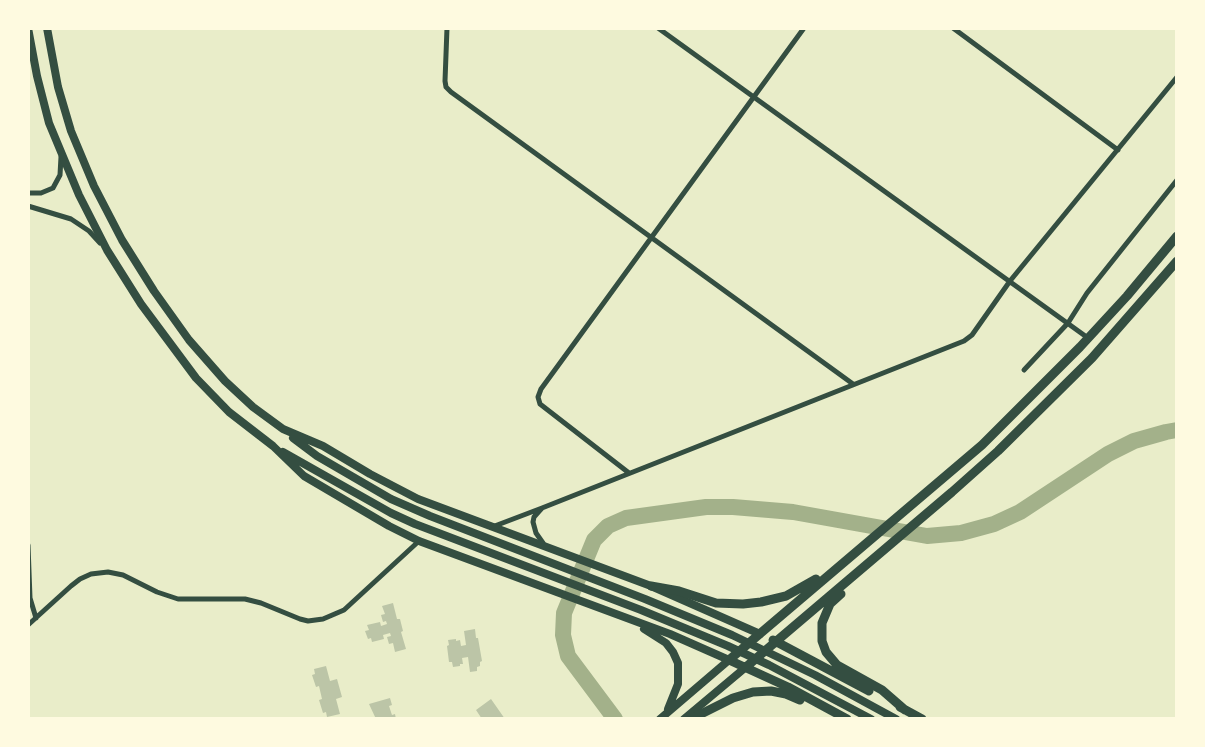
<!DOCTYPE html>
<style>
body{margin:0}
#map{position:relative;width:1205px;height:747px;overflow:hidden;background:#e9edc9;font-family:"PT Serif",serif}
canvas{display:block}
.frame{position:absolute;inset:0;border:30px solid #fefae0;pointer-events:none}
</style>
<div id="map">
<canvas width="1205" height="747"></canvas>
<div class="frame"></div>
</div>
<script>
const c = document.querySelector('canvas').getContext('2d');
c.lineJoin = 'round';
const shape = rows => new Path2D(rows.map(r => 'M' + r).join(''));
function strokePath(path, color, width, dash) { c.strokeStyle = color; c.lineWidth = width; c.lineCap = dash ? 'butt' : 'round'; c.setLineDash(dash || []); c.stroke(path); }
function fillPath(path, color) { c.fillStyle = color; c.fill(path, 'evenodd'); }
const river = shape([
 [615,719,568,656,563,635,564,613,594,540,608,526,626,518,706,507,733,507,793,512,927,536,961,533,994,524,1020,512,1108,454,1134,441,1166,432,1177,430]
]);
const building = shape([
 [393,603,397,619,400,619,403,631,401,632,406,649,395,652,393,643,389,644,387,637,391,636,390,633,383,635,384,639,372,642,371,638,368,639,365,631,369,630,367,625,380,622,381,626,387,624,386,621,383,622,381,615,385,614,382,606],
 [475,629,476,638,478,638,482,661,480,662,480,666,477,667,477,671,470,672,468,657,462,658,463,664,460,664,460,666,453,667,452,662,449,662,447,646,449,645,448,640,456,639,456,641,460,640,461,646,466,645,464,631],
 [326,666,330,681,337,679,342,697,336,699,340,714,327,717,326,712,323,713,319,700,322,699,319,686,316,687,312,675,315,674,314,669],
 [390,698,392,705,389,706,392,715,395,714,396,719,376,719,369,704],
 [491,699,505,719,482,719,476,710]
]);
const minor = shape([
 [447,28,445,81,446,87,451,92,853,384],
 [658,28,1088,338],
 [953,28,1118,150],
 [28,193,41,193,53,188,60,175,61,157],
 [28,206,71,219,89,231,100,243],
 [1024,370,1068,323,1087,293,1177,180],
 [629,473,540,404,538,397,541,389,804,28],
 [542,508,964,341,972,335,1010,281,1177,77],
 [492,527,542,508,534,517,533,522,536,533,543,543],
 [28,545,30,598,36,618],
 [28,625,71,586,80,579,91,574,108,572,123,575,157,592,178,599,245,599,261,603,300,619,308,621,323,619,344,610,419,541]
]);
const primary = shape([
 [28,28,37,76,49,123,79,195,107,250,141,304,196,378,229,412,273,446,304,476,389,526,419,541,670,634,729,660,660,719],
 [47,28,58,87,71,131,94,186,122,240,154,291,189,340,225,381,253,407,283,429,323,446,370,474,418,499,651,586,760,634],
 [293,438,317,456,391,499,430,516,645,599,732,635,815,675,896,719],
 [283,452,391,513,415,524,641,610,728,646,769,665,871,719],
 [644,629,666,643,673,652,678,663,678,684,668,709],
 [684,719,746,667]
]);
const trunk = shape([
 [651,586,679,591,716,603,743,604,761,602,786,596,816,579],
 [841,594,830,604,822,623,822,641,826,652,837,665,882,690,905,710],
 [773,640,869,691],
 [746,667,952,492,998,451,1092,358,1177,261],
 [900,707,922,719],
 [691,719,733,698,753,692,771,691,786,694,800,700],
 [847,719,788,687,729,660,982,445,1080,347,1127,296,1177,236]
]);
strokePath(river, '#a3b18a', 16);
fillPath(building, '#bcc5a7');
strokePath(minor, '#344e41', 5);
strokePath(primary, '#344e41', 8);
strokePath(trunk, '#344e41', 9);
</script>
